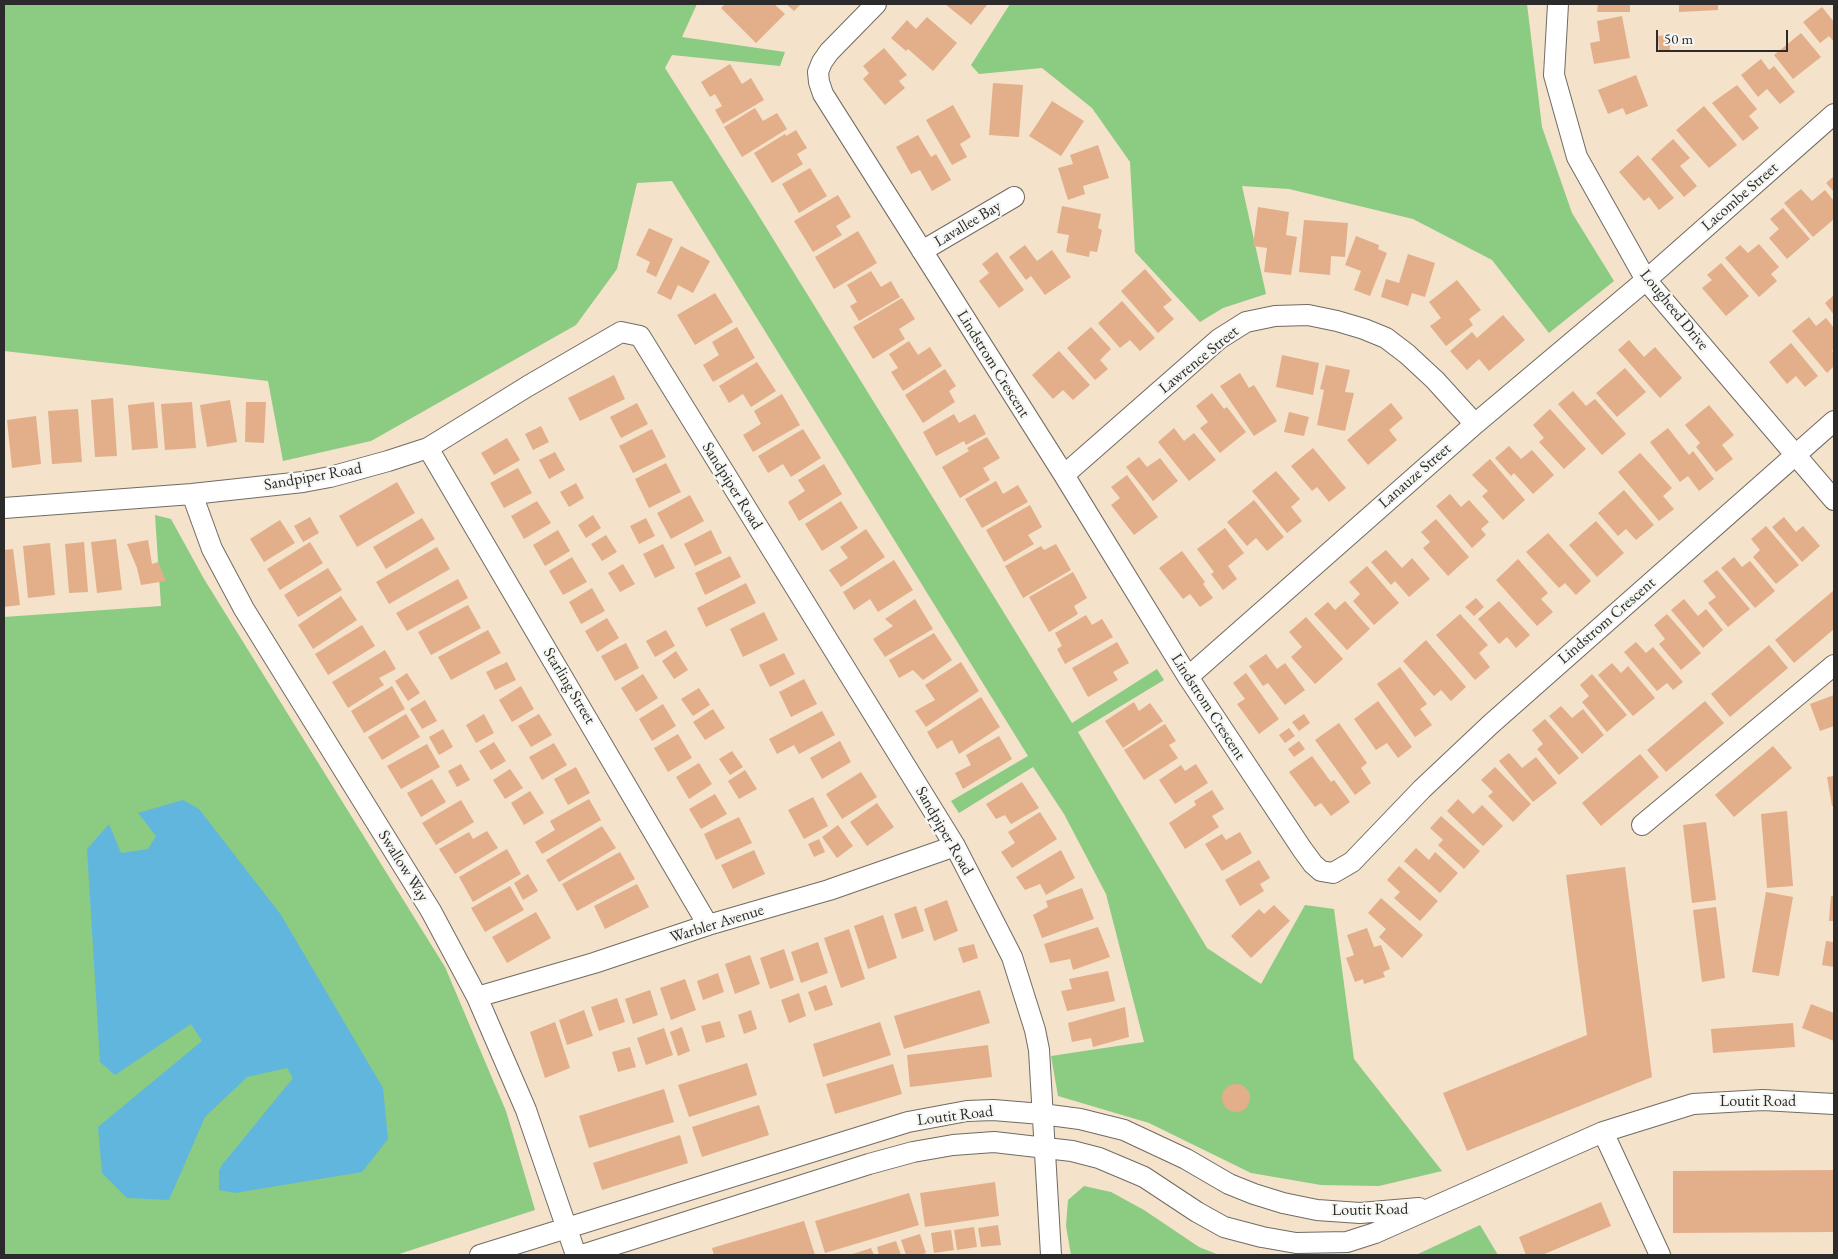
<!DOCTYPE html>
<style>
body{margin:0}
#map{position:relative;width:1838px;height:1259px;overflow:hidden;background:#f4e2ca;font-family:"EB Garamond",serif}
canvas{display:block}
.frame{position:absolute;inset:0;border:5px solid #2b2b2b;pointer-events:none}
.scale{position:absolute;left:1656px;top:30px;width:132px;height:22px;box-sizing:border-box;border:2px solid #2b2b2b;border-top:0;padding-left:6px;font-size:15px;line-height:18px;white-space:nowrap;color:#2b2b2b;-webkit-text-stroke:4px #f6f6f2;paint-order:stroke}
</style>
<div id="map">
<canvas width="1838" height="1259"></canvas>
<div class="frame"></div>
<div class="scale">50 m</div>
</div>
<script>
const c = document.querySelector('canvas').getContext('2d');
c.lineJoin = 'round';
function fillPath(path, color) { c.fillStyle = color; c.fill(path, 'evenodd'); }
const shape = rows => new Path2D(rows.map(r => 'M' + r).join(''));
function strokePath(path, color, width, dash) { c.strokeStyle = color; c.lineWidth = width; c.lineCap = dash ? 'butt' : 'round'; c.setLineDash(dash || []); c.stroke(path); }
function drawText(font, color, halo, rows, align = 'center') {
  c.font = font + ' "EB Garamond",serif'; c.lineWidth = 4.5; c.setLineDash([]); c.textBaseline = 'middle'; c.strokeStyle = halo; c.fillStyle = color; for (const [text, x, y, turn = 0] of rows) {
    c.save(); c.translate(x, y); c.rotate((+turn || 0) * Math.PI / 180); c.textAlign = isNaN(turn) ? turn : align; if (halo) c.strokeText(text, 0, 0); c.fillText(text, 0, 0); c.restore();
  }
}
const green = shape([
 [4,4,697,4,682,37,785,52,780,66,672,55,665,68,754,208,1072,723,1157,669,1164,680,1078,732,1207,948,1261,984,1305,905,1334,909,1354,1059,1442,1171,1379,1186,1321,1185,1251,1173,1149,1123,1058,1096,1051,1056,1144,1042,1106,894,1064,814,1033,767,959,813,951,801,1028,756,672,181,637,183,617,269,576,325,371,441,283,461,268,381,4,351],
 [1010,4,1527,4,1542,127,1572,213,1614,281,1549,333,1492,260,1413,219,1289,189,1242,186,1266,294,1223,308,1200,322,1135,252,1130,162,1092,108,1042,68,979,74,971,65],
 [155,515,171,519,204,579,445,967,506,1111,535,1210,396,1255,4,1255,4,617,161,606],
 [1084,1186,1111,1192,1144,1210,1199,1247,1219,1255,1071,1255,1066,1226,1068,1200],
 [1480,1225,1498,1255,1414,1255,1418,1254]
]);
const water = shape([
 [183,800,199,809,281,915,383,1088,388,1139,362,1172,235,1193,219,1190,219,1171,222,1165,293,1078,287,1068,247,1077,205,1117,169,1200,127,1198,102,1173,98,1127,202,1041,191,1024,115,1075,100,1062,87,849,109,824,121,853,148,849,156,836,138,813]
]);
const building = shape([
 [725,4,774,4,785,14,756,43,721,8],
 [786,4,801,4,794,11],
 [945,4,985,4,987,5,971,25],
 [1598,4,1630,4,1630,12,1597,12],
 [1679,4,1718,4,1718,10,1679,12],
 [1822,7,1834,22,1834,42,1829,36,1820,43,1803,22],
 [1622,16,1630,58,1594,64,1590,43,1600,41,1597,21],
 [927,17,957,43,933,71,908,49,906,51,891,38,907,20,916,29],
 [1801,33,1821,57,1793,79,1774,55],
 [1669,35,1670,50,1659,51,1658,36],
 [884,48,907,75,899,81,905,88,885,105,863,79,869,73,863,66],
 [1761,59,1769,70,1774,66,1795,92,1780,104,1767,89,1758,97,1741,75],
 [730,64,742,84,751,78,764,100,723,124,715,110,722,106,715,94,710,97,701,82],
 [1636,75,1648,106,1626,115,1623,108,1608,114,1598,90],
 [993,83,1023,85,1019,137,989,135],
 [1737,85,1757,109,1749,116,1759,128,1743,141,1712,103],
 [1052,101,1084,121,1061,156,1029,136],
 [953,105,971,137,960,144,967,157,952,165,926,120],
 [1704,106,1737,145,1709,168,1676,130],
 [755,108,763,121,777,113,787,129,742,157,724,127],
 [796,130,807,148,797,154,803,164,772,183,754,153,785,134,786,136],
 [918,135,931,157,936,154,951,180,932,191,920,170,911,174,896,147],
 [1673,139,1690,158,1680,166,1697,186,1684,197,1651,159],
 [1098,145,1109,178,1083,186,1085,194,1068,200,1058,168,1073,164,1070,155],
 [1638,155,1674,198,1659,210,1649,197,1644,201,1619,172],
 [810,168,827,196,799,213,782,184],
 [1834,176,1834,192,1826,183],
 [1801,189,1812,201,1825,190,1834,201,1834,219,1813,237,1784,203],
 [838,195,851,217,836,226,842,235,813,252,794,221],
 [1062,206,1101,214,1098,228,1102,230,1097,252,1090,251,1089,257,1066,252,1069,235,1057,233],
 [1258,207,1289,212,1286,235,1297,237,1291,275,1264,272,1267,248,1253,246],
 [1783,208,1810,239,1787,259,1769,238,1779,229,1770,219],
 [1304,220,1348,223,1345,257,1331,256,1330,275,1299,272],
 [649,228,673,239,656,277,646,272,650,262,636,255],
 [858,231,877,263,834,289,815,257],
 [1356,236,1379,245,1378,249,1387,253,1370,296,1354,290,1361,271,1345,265],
 [1759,244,1779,267,1771,274,1777,281,1759,297,1725,258,1740,245,1748,253],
 [1025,245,1037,261,1052,250,1071,277,1045,295,1031,276,1026,280,1009,257],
 [681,246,710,261,693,293,678,285,671,300,657,293],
 [997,252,1024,290,999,308,979,281,989,273,982,264],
 [1408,254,1435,263,1425,297,1412,293,1408,306,1381,297,1386,279,1399,283],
 [1721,263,1749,296,1726,316,1702,288,1712,280,1707,275],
 [1145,269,1172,300,1163,307,1174,319,1158,333,1121,291],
 [871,271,881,287,891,281,900,297,859,321,850,306,857,302,847,285],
 [1457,280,1481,310,1469,319,1473,325,1446,346,1430,326,1441,318,1429,302],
 [715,293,733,322,695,345,677,315],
 [1834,295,1834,315,1825,303],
 [902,298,915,319,899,329,905,339,873,359,853,327],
 [1122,301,1155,338,1140,351,1130,340,1120,348,1098,323],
 [1503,315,1525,340,1489,371,1479,359,1467,370,1450,351,1472,332,1477,338],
 [1809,317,1816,326,1826,318,1834,328,1834,349,1832,351,1834,353,1834,366,1827,373,1792,331],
 [737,327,755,358,713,382,703,365,719,355,712,342],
 [1091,327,1111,349,1100,360,1108,369,1095,380,1067,348],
 [1629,340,1644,357,1655,347,1682,378,1660,398,1618,350],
 [909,341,918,355,930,347,942,366,903,391,891,372,898,368,889,354],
 [1791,343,1818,376,1805,387,1796,376,1787,384,1769,362],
 [1059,351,1090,385,1073,400,1063,390,1053,399,1032,375],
 [1282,355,1319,363,1313,395,1276,387],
 [757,362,776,391,751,407,743,394,729,403,719,386],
 [1326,365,1350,370,1345,392,1354,393,1345,431,1317,425,1324,390,1320,389],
 [1625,368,1646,392,1617,417,1596,393],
 [945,369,956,386,949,391,955,402,923,423,905,395],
 [1240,373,1249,388,1254,385,1277,421,1254,436,1220,386],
 [614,375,625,399,580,421,568,398],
 [1573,391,1586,406,1595,399,1626,434,1602,455,1558,404],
 [1212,393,1224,409,1227,407,1246,432,1220,453,1200,428,1208,422,1196,406],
 [782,394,800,425,753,452,743,435,761,424,754,411],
 [113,398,117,456,95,457,91,400],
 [230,400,237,442,207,447,200,405],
 [154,402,158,448,132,450,128,405],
 [192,402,196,448,165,450,161,404],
 [246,402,266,402,264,443,245,442],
 [637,403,648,424,621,438,610,417],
 [1391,403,1403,418,1389,430,1397,440,1368,465,1347,440],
 [1709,405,1734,435,1722,445,1733,459,1716,472,1696,447,1700,443,1685,425],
 [78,409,82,462,52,464,48,411],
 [1550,409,1586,449,1564,469,1539,442,1544,438,1533,425],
 [1289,412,1309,417,1304,436,1284,432],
 [954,414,959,423,975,414,986,434,966,445,964,441,936,456,923,432],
 [36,416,41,464,12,468,7,420],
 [541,426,549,442,533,450,525,434],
 [1174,428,1184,441,1194,433,1216,460,1189,481,1158,442],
 [1668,428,1689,455,1693,451,1714,479,1699,491,1688,476,1680,482,1650,442],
 [652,429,666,457,633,473,619,446],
 [803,429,821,458,791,477,783,464,768,473,758,456],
 [987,437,1000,458,983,468,990,480,960,498,942,467,969,451,967,448],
 [507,438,520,460,494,475,481,453],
 [1509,446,1521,459,1532,450,1554,475,1533,494,1514,473,1511,476,1495,458],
 [1313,448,1346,488,1329,502,1317,487,1312,491,1291,466],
 [555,452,565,470,549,479,539,460],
 [1640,453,1672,488,1663,496,1674,509,1659,521,1618,472],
 [1139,457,1147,467,1160,458,1178,481,1153,501,1126,467],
 [1490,459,1525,500,1503,520,1482,496,1488,491,1472,475],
 [666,463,681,492,649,508,635,479],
 [824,464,842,494,799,521,788,502,805,491,798,480],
 [518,468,532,493,504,508,490,483],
 [1276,471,1300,499,1291,507,1302,521,1287,533,1252,491],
 [1127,475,1158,517,1134,535,1111,505,1120,498,1111,487],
 [996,481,1003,494,1018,485,1028,502,982,528,965,499],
 [397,482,415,513,357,547,339,516],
 [576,483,584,498,569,507,560,492],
 [1624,490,1654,525,1636,540,1626,529,1618,536,1598,513],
 [1450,494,1461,507,1469,500,1489,522,1481,529,1486,535,1472,548,1436,506],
 [690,495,704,521,671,539,657,513],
 [1254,500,1284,537,1267,551,1256,538,1247,546,1227,522],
 [537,501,551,523,524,539,511,516],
 [841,501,858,528,822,551,805,524],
 [1030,505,1042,527,1028,535,1034,544,1004,562,986,530],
 [593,515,601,528,586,538,578,525],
 [310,517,319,533,303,542,294,526],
 [1784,517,1796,532,1803,526,1820,546,1802,562,1772,527],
 [422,518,435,539,386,569,373,547],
 [646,518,655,536,639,544,630,526],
 [1436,519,1469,557,1448,576,1423,548,1430,542,1421,532],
 [280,520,295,543,264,562,250,539],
 [1596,521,1624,553,1597,577,1569,545],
 [1766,526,1799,565,1776,584,1753,557,1760,550,1751,539],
 [1225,528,1244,553,1228,566,1237,579,1223,590,1211,574,1214,572,1197,549],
 [866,529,885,557,841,587,829,570,848,558,840,547],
 [558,530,570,551,545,566,533,545],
 [711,530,722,553,695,566,684,544],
 [1548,533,1591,581,1576,595,1565,583,1559,588,1526,552],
 [606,535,617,552,602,561,591,544],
 [116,539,122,590,97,593,91,542],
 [148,540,152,564,158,562,166,581,141,585,137,568,127,544],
 [84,542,88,592,69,593,65,544],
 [310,542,323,563,280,590,267,569],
 [50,543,55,595,28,598,23,546],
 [663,544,675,568,655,578,643,554],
 [1056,544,1071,570,1023,598,1005,566,1041,546,1044,550],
 [437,547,450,569,389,604,376,582],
 [13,549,20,605,4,607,4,550],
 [1386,550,1402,568,1412,558,1430,579,1409,597,1395,581,1391,585,1371,562],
 [1182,551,1205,582,1203,584,1213,598,1200,607,1190,594,1183,599,1159,568],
 [730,556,741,577,705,595,695,573],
 [572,557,587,582,563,595,549,571],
 [1734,557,1742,567,1750,561,1775,591,1755,608,1721,568],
 [1518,559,1548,593,1541,599,1553,612,1537,626,1496,580],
 [894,560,913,590,878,612,870,599,854,610,843,592],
 [623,564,635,584,620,592,608,573],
 [1367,566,1399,603,1374,625,1353,601,1360,594,1349,582],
 [328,568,342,590,298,617,284,595],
 [1717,570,1750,609,1728,627,1708,603,1716,597,1703,581],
 [1073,572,1087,598,1074,606,1078,614,1049,632,1029,597],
 [458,579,468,598,407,631,396,613],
 [746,583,756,603,706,627,697,608],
 [592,588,605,611,581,624,569,602],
 [1833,591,1834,593,1834,629,1794,663,1775,640],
 [341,596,357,620,313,649,298,625],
 [1476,598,1484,607,1474,616,1465,607],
 [915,599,933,629,885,657,873,639,893,626,885,619],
 [1684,599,1698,616,1706,609,1723,630,1703,648,1671,610],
 [1345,601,1370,629,1347,650,1314,614,1328,602,1335,610],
 [1499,601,1530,635,1516,648,1507,637,1499,644,1478,619],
 [468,605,481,628,431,655,418,632],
 [764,612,778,640,743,657,730,629],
 [1460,614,1488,645,1479,653,1490,667,1475,680,1436,635],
 [1667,614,1701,653,1681,670,1659,644,1665,639,1654,625],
 [1086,615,1092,625,1102,619,1113,637,1065,664,1057,649,1062,646,1055,633],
 [1306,617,1343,659,1315,684,1291,657,1302,647,1289,632],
 [607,618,619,638,597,652,585,631],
 [362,625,375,646,328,675,315,654],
 [488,630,501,653,451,680,438,657],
 [666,630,675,646,655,657,646,641],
 [934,633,952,660,923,680,913,670,899,678,889,660],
 [1426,640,1466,687,1451,701,1441,690,1434,696,1403,661],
 [1117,642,1129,663,1113,672,1118,680,1088,697,1072,668],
 [1636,642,1646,653,1653,647,1683,682,1673,690,1667,683,1657,691,1624,652],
 [626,643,639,668,615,681,601,656],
 [1769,645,1788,668,1730,717,1711,694],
 [385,650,396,669,379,678,384,685,348,708,332,682],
 [676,651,688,670,674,679,662,661],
 [784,653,795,674,770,687,759,665],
 [1266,654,1277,669,1285,663,1305,690,1285,705,1268,683,1263,686,1249,666],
 [507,662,516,680,495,690,486,672],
 [961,662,979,691,926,727,915,711,935,700,925,685],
 [1612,663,1621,673,1628,666,1655,698,1633,716,1598,675],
 [1400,667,1427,704,1420,709,1432,725,1415,737,1377,684],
 [407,673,420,693,408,701,395,681],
 [1246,673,1279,719,1259,734,1237,704,1245,699,1233,683],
 [643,674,658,698,636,712,621,688],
 [1592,674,1627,715,1607,732,1582,702,1589,696,1580,685],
 [804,679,817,704,791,717,779,692],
 [392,686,405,709,364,733,351,711],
 [521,686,534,709,512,722,499,700],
 [699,688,710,705,693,716,681,699],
 [1834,695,1834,726,1820,731,1810,704],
 [981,697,1000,727,959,754,952,740,937,749,927,732],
 [425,700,437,721,422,729,410,709],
 [1378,701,1412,747,1398,758,1387,743,1376,750,1354,719],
 [1705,701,1724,723,1666,772,1647,750],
 [1134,702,1139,711,1150,703,1163,721,1123,748,1105,721],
 [663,704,676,726,652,741,639,719],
 [1561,706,1572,718,1583,709,1604,735,1582,754,1549,716],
 [713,709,725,728,705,740,693,722],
 [822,711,835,735,799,754,794,745,777,754,769,739],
 [406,714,420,737,382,760,368,737],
 [484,714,494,733,476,743,466,725],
 [539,714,552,735,531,747,518,726],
 [1304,714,1310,723,1299,731,1292,722],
 [1545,719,1579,758,1559,775,1537,749,1543,744,1532,730],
 [1339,723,1367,763,1361,768,1371,783,1355,795,1315,740],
 [1165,724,1176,741,1169,745,1178,758,1144,780,1124,750],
 [1289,728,1295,736,1285,743,1279,735],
 [443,729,453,747,439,755,429,737],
 [678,734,692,758,668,772,654,748],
 [999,736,1012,759,963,789,955,773,971,765,966,755],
 [840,741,851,762,822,779,810,758],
 [1299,741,1305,749,1294,757,1288,749],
 [494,742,506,761,491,770,479,751],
 [554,743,567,765,542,780,529,757],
 [427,744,440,767,401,789,387,766],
 [1773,746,1792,768,1734,817,1715,795],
 [732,751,743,767,730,775,719,759],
 [1509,753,1522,768,1536,757,1557,783,1533,802,1499,761],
 [1640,754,1659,777,1601,826,1582,803],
 [1312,756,1331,782,1334,780,1350,802,1331,816,1321,803,1315,807,1289,772],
 [699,763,712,784,689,799,676,777],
 [461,764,470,780,457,787,448,771],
 [1196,764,1208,783,1175,804,1159,780,1181,765,1185,771],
 [576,767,590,793,568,805,554,779],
 [1495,767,1531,804,1513,822,1488,796,1493,792,1481,780],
 [510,769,523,788,505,799,493,780],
 [745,770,757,789,739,799,728,781],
 [861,772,877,797,842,819,826,794],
 [1834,776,1834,806,1832,806,1827,777],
 [432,779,446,802,421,817,407,793],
 [1022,782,1039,808,1011,824,1005,815,996,819,986,804],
 [1212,790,1224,809,1212,816,1219,827,1185,849,1169,823,1196,805,1194,801],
 [530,791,544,813,524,825,511,803],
 [715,794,727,814,701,829,689,809],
 [813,797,828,826,804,839,788,810],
 [589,799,601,820,542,854,535,842,555,830,550,821],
 [1458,799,1473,814,1482,805,1503,826,1483,846,1447,811],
 [461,800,474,822,436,845,422,823],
 [877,803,894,827,867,846,850,822],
 [1787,811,1793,886,1767,888,1761,814],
 [1040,812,1057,839,1012,868,1001,852,1015,843,1008,832],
 [1441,816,1480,851,1464,869,1438,845,1443,840,1430,828],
 [739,817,752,843,716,860,704,834],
 [1706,822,1716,900,1692,903,1683,825],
 [838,825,853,846,837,858,822,837],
 [602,826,616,848,559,882,546,860],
 [487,831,498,848,455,874,439,849,469,832,473,839],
 [1240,832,1252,853,1222,871,1205,844,1222,834,1226,840],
 [819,839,825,852,814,857,808,844],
 [1416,848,1429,860,1435,852,1458,873,1440,893,1404,861],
 [507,849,521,874,473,902,459,877],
 [754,850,765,874,733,889,721,865],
 [1061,850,1075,878,1046,895,1040,884,1025,890,1016,877],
 [620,852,635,879,577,911,562,884],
 [1259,860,1270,878,1260,884,1264,891,1240,906,1225,880],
 [1399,866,1438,901,1420,921,1394,898,1400,892,1387,880],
 [1625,867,1652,1077,1467,1151,1443,1093,1587,1035,1566,875],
 [528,874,538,891,523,900,514,883],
 [637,884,649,907,605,929,594,906],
 [510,886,524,910,485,932,471,908],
 [1082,888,1094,919,1042,938,1033,915,1048,907,1046,901],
 [1766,892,1793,897,1779,976,1752,972],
 [1831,896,1834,896,1834,921,1829,921],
 [1381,898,1423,935,1402,958,1379,937,1386,929,1368,913],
 [947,900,958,931,934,941,924,909],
 [1274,905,1290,921,1251,958,1231,936,1259,909,1264,914],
 [916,906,924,931,902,939,894,914],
 [1716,907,1725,978,1702,982,1693,910],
 [536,912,551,938,507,963,492,937],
 [883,915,897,958,868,969,854,926],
 [1098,927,1110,957,1073,970,1070,959,1050,963,1044,944],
 [1367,928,1374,947,1381,945,1390,969,1383,972,1385,977,1364,984,1363,979,1355,982,1346,958,1354,955,1347,935],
 [849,929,865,979,841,988,824,938],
 [1826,941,1834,942,1834,967,1822,965],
 [818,942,828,973,801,983,791,952],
 [974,944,978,958,963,963,958,948],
 [784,949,794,980,770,989,760,958],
 [750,955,760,984,735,994,725,964],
 [1108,971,1115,1001,1067,1011,1061,991,1072,989,1069,979],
 [718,973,724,992,703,1000,697,981],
 [685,979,696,1010,671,1020,660,988],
 [826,985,833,1005,815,1011,808,992],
 [650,990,658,1015,633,1024,625,999],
 [980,990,990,1023,904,1049,894,1016],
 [799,993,806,1016,789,1023,781,1000],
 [617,998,625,1022,599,1031,591,1007],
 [1811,1004,1834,1013,1834,1041,1802,1028],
 [1125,1007,1129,1037,1093,1047,1091,1038,1072,1042,1068,1023],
 [584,1010,593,1036,567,1045,559,1020],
 [751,1010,757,1029,744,1034,738,1015],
 [720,1021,725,1037,706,1043,701,1026],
 [555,1022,570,1068,545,1078,530,1032],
 [880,1022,891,1055,823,1077,813,1044],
 [1793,1023,1795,1047,1713,1053,1711,1029],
 [682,1027,690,1051,678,1056,670,1032],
 [664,1028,673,1055,646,1065,637,1038],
 [988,1045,992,1077,910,1087,907,1055],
 [630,1047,636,1067,618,1072,612,1052],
 [747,1063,757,1095,689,1117,678,1085],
 [893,1064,902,1094,835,1114,826,1084],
 '1222 1098a14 14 0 1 1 28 0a14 14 0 1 1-28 0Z',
 [664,1089,674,1122,589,1148,579,1116],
 [759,1105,769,1135,702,1157,692,1127],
 [680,1135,688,1163,602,1190,593,1163],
 [1834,1170,1834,1232,1673,1233,1673,1171],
 [995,1182,999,1216,925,1227,920,1193],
 [909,1193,919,1225,825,1253,815,1221],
 [1601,1202,1611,1226,1542,1255,1526,1255,1519,1237],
 [804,1221,815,1255,714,1255,712,1248],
 [998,1225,1001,1245,981,1247,978,1228],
 [974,1227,977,1247,957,1250,954,1230],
 [951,1230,954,1250,934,1253,931,1233],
 [920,1234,926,1253,919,1255,906,1255,901,1240],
 [896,1241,901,1255,879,1255,877,1247],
 [871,1248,874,1255,850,1255]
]);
const minor = shape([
 [876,4,829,52,822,62,818,72,819,82,823,94,1064,475,1188,677,1302,849,1313,864,1321,871,1333,873,1352,862,1422,789,1491,724,1834,421],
 [1558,4,1554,75,1577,157,1646,280,1834,500],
 [922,251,1014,197],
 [428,448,708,925],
 [1064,475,1219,339,1246,322,1275,316,1308,315,1337,321,1364,329,1386,338,1407,354,1435,380,1475,424],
 [192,494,212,549,244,609,431,911,477,997,526,1110,576,1255],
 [4,508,192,494,303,482,330,477,388,461,428,448,528,386,621,332,640,336,955,846,1012,957,1035,1030,1039,1050,1051,1255],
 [1188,677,1475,424,1646,280,1834,114],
 [1642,825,1834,665],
 [477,997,594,963,708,925,829,890,955,846],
 [1603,1132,1660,1255],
 [480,1255,908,1122,967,1111,993,1110,1042,1114,1080,1119,1124,1130,1186,1159,1229,1184,1254,1194,1283,1203,1317,1210,1360,1213,1419,1208],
 [582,1255,869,1164,913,1152,953,1145,994,1142,1072,1151,1099,1158,1144,1177,1197,1212,1224,1227,1262,1237,1296,1243,1347,1242,1375,1233,1603,1132,1693,1104,1763,1100,1834,1104]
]);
const streetNames = [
 ["Lacombe Street",1740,197,-41],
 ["Lavallee Bay",968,224,-31],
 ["Lougheed Drive",1674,310,51],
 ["Lawrence Street",1199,360,-39],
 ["Lindstrom Crescent",993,364,58],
 ["Lanauze Street",1415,476,-41],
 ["Sandpiper Road",313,477,-10],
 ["Sandpiper Road",732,486,58],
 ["Lindstrom Crescent",1607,621,-41],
 ["Starling Street",569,686,59],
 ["Lindstrom Crescent",1208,707,57],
 ["Sandpiper Road",944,831,60],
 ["Swallow Way",403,866,58],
 ["Warbler Avenue",717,924,-17],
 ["Loutit Road",1758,1102],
 ["Loutit Road",955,1116,-7],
 ["Loutit Road",1370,1210,-1]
];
fillPath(green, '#8ccb82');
fillPath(water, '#61b6dd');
fillPath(building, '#e3ae8a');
strokePath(minor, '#716b63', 22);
strokePath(minor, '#fff', 20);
drawText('16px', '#2b2b2b', '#f6f6f2', streetNames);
</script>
